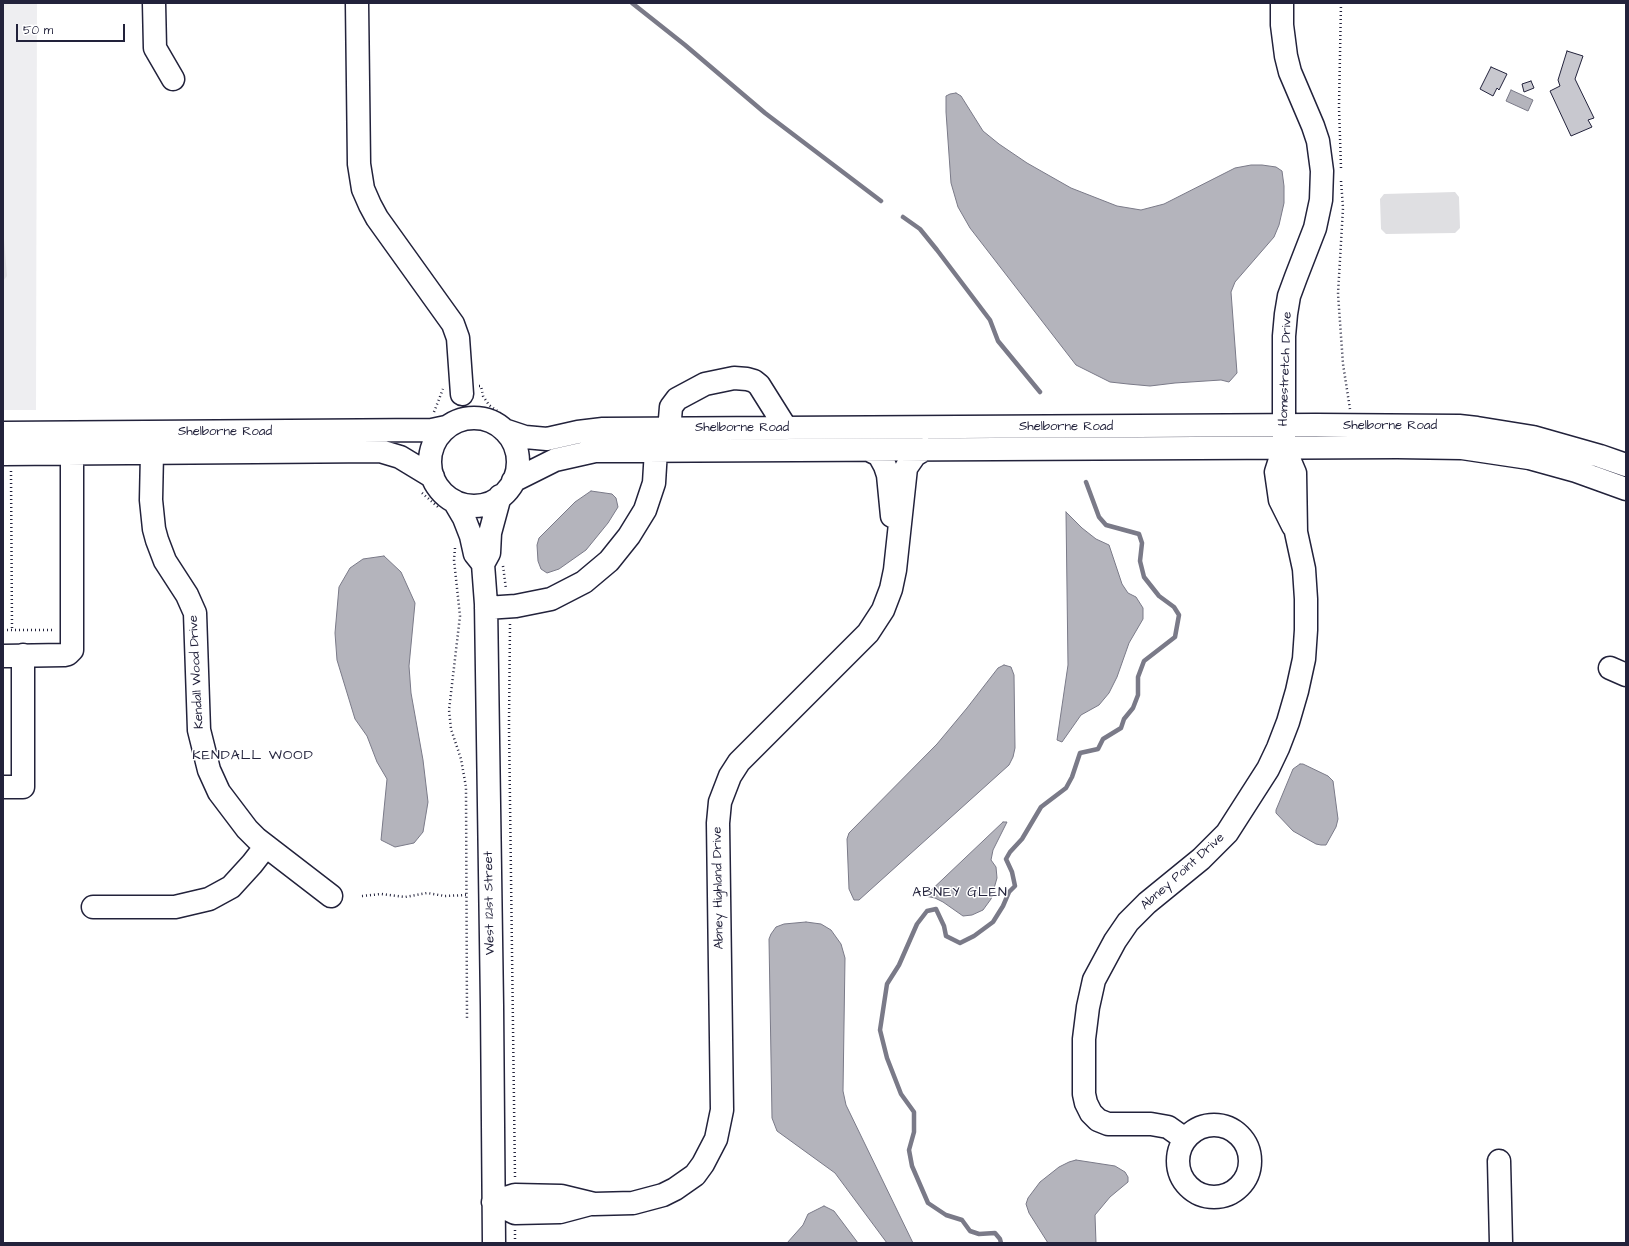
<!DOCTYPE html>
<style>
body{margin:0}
#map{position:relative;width:1629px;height:1246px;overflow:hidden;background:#fff;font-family:"Architects Daughter",sans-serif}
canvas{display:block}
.frame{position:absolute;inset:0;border:4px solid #22223b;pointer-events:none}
.scale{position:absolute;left:16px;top:24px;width:109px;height:18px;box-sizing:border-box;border:2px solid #22223b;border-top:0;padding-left:5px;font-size:12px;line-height:14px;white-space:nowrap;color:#22223b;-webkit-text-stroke:3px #fff;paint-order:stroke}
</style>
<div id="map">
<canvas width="1629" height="1246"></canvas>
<div class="frame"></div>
<div class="scale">50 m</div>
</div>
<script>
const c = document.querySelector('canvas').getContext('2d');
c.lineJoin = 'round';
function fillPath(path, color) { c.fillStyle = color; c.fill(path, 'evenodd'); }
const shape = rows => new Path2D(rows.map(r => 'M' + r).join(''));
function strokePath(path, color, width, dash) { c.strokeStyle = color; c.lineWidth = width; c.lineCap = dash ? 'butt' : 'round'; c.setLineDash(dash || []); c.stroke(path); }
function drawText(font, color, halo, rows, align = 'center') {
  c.font = font + ' "Architects Daughter",sans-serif'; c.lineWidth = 3; c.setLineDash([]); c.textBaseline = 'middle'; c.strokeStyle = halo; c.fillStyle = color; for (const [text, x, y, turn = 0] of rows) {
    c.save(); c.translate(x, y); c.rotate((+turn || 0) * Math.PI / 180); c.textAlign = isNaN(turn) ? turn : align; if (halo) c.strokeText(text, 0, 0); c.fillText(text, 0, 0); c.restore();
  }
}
const built = shape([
 [3,3,37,3,36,410,3,410]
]);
const green = shape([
 [1455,192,1459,197,1460,228,1455,233,1386,234,1381,229,1380,199,1384,194],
 [3,227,7,276,3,281]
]);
const water = shape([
 [1511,90,1533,100,1528,111,1506,101,1511,90],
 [956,93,961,96,983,131,999,144,1027,163,1071,188,1117,206,1141,210,1164,204,1235,168,1251,165,1262,165,1276,167,1282,171,1284,186,1284,203,1279,225,1274,237,1235,282,1231,292,1237,373,1229,382,1221,380,1175,383,1150,386,1128,384,1110,382,1076,365,970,228,958,207,951,183,946,112,946,96,950,94,956,93],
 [591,491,612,494,616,498,618,507,608,523,586,550,559,569,547,573,541,569,538,561,537,545,539,538,575,502,591,491],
 [1066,512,1082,528,1096,539,1109,545,1122,584,1128,593,1136,597,1143,608,1143,619,1129,643,1117,677,1109,693,1099,705,1081,715,1062,742,1057,740,1068,665,1066,512],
 [384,556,401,572,415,603,409,666,411,693,423,760,428,802,423,832,414,843,395,847,381,840,387,779,377,762,367,736,355,719,337,660,335,633,339,587,350,568,363,559,384,556],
 [1004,665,1011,667,1014,675,1015,748,1013,757,1009,765,859,900,854,900,849,889,847,839,849,833,937,744,967,708,998,668,1004,665],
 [1300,764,1303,764,1328,776,1333,781,1338,819,1336,827,1326,845,1321,845,1316,844,1293,831,1276,813,1276,810,1293,769,1300,764],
 [1003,822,1007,822,993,850,991,860,996,867,997,878,991,899,983,910,972,915,963,916,943,902,935,898,925,896,1003,822],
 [806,922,821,924,831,930,841,944,845,958,843,1091,846,1105,913,1243,887,1243,835,1173,777,1131,772,1118,769,939,771,934,776,927,784,924,806,922],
 [1076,1160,1115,1166,1125,1172,1128,1177,1128,1182,1110,1197,1095,1215,1096,1243,1048,1243,1029,1213,1026,1204,1028,1198,1040,1182,1059,1167,1069,1162,1076,1160],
 [824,1206,834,1211,858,1243,787,1243,803,1225,808,1214,824,1206]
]);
const stream = shape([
 [632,3,685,45,765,113,881,201],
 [903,217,920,229,937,250,990,320,998,341,1040,392],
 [1001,1243,1000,1239,995,1233,979,1234,970,1231,962,1220,946,1215,928,1203,912,1166,909,1150,914,1132,914,1112,901,1094,887,1058,880,1030,887,984,899,965,917,924,927,911,936,909,944,926,946,936,960,943,974,936,993,922,1003,906,1009,892,1015,886,1012,872,1006,859,1010,852,1022,839,1041,807,1066,788,1072,777,1080,753,1098,749,1103,739,1121,728,1124,719,1133,708,1138,695,1138,677,1144,661,1175,637,1179,615,1174,607,1159,596,1144,577,1140,561,1142,543,1139,534,1106,525,1099,517,1086,482]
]);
const building = shape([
 [1567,51,1583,56,1575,79,1594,118,1588,120,1592,127,1571,136,1550,91,1560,86,1558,80,1567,51],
 [1491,67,1507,74,1499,90,1497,88,1493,96,1480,89,1491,67],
 [1531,81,1534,88,1524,92,1522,84,1531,81]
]);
const path = shape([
 [1341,3,1339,107,1341,168],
 [1341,181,1343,208,1338,294,1343,364,1350,409],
 [479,386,481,386,483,396,489,405,500,413],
 [434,412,443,389],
 [11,471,12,630],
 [422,493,438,507],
 [455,548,454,560,460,616,449,710,451,729,461,759,466,787,467,1020],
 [503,566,506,589],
 [510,624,509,726,515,1177],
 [3,630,52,630],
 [362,896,381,894,405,897,427,893,445,896,466,895],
 [515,1230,515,1243]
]);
const minor = shape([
 [154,3,155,48,173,79],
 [357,3,359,164,363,189,370,205,377,218,453,324,458,338,462,394],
 [1282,3,1282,25,1286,56,1290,72,1313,126,1318,141,1322,171,1321,200,1315,228,1296,277,1289,296,1286,314,1284,336,1284,447,1276,472,1280,500,1293,526],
 '430 462a44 44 0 1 1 88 0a44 44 0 1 1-88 0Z',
 [671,429,670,419,671,407,677,399,705,384,734,378,747,379,754,381,759,385,786,428],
 [504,430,525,437,547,439,578,432,603,429,1316,425,1459,426,1477,428,1533,437,1600,456,1626,465],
 [3,433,432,430,446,427],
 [867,449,879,455,885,466,888,475,892,516],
 [152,453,151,500,154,529,157,540,165,561,187,595,195,613,199,730,209,770,219,792,247,829,257,839,331,896],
 [3,454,380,451,400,457,433,477],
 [513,481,555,460,595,451,1397,447,1462,448,1529,458,1576,471,1626,489],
 [454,501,464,518,471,536,475,554,483,564],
 [486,608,516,606,551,599,584,582,609,561,629,536,645,510,654,483,656,450],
 [3,656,64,655,68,654,72,650,72,454],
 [1610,668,1626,675],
 [3,787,23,787,23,655],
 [93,907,175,907,209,899,231,887,252,864,266,846],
 '1178 1161a36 36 0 1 1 72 0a36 36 0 1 1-72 0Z',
 [1185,1139,1168,1127,1151,1124,1108,1124,1098,1120,1091,1113,1086,1103,1084,1094,1084,1039,1088,1007,1094,980,1115,941,1128,922,1147,903,1201,859,1227,833,1268,769,1278,748,1288,722,1297,691,1304,659,1306,630,1306,599,1304,569,1296,532,1295,473,1284,447],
 [1499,1161,1501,1243],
 [493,1202,515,1195,561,1196,594,1204,633,1203,663,1195,675,1189,695,1175,703,1164,716,1139,722,1110,718,823,720,802,730,776,739,762,868,633,883,610,891,589,895,570,906,468,915,455,925,449],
 [493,1202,515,1213,560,1212,590,1204],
 [494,1243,492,1005,486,604,483,564,489,553,490,533,500,496]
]);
const streetNames = [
 ["Homestretch Drive",1286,369,-88],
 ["Shelborne Road",1390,426],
 ["Shelborne Road",1066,427],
 ["Shelborne Road",742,428],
 ["Shelborne Road",225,432],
 ["Kendall Wood Drive",197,672,-93],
 ["Abney Point Drive",1183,872,-42],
 ["Abney Highland Drive",719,888,-91],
 ["West 121st Street",490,903,-91]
];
const neighbourhoodNames = [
 ["KENDALL WOOD",253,756],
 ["ABNEY GLEN",960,893]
];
fillPath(built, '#eeeef1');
fillPath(green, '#dfdfe2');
fillPath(water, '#b4b4bc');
strokePath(water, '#7a7a88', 1);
strokePath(stream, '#7a7a88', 4.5);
fillPath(building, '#c8c8cf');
strokePath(building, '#22223b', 1);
strokePath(minor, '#22223b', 25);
strokePath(path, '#22223b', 2.5, [1, 3]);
strokePath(minor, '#fff', 22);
drawText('13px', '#22223b', '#fff', streetNames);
c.letterSpacing = '1px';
drawText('14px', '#22223b', '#fff', neighbourhoodNames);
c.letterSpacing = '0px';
</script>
